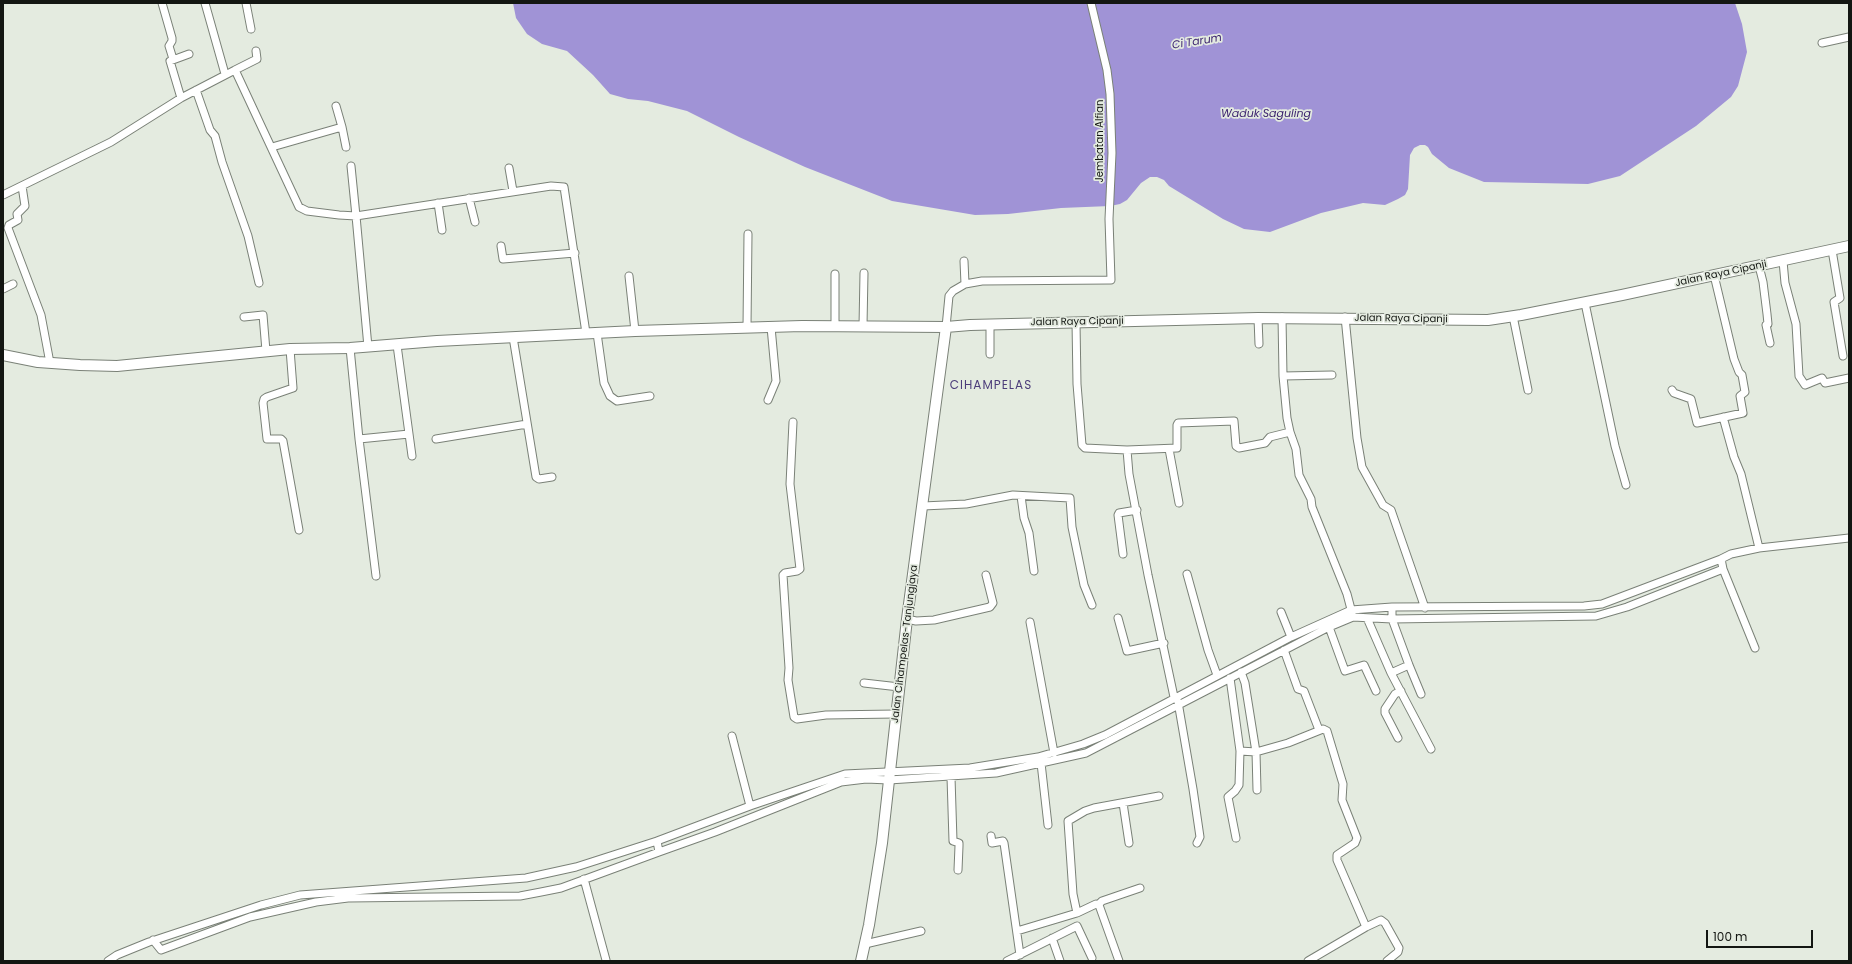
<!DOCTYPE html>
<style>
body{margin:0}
#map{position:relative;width:1852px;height:964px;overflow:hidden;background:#e4ebe0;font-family:Poppins,sans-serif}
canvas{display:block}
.frame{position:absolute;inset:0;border:4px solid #131612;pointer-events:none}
.scale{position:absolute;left:1706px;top:930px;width:107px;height:18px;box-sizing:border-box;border:2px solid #131612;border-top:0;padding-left:5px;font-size:12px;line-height:14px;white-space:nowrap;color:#131612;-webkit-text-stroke:3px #e4ebe0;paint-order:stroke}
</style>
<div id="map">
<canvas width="1852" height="964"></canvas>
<div class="frame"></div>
<div class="scale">100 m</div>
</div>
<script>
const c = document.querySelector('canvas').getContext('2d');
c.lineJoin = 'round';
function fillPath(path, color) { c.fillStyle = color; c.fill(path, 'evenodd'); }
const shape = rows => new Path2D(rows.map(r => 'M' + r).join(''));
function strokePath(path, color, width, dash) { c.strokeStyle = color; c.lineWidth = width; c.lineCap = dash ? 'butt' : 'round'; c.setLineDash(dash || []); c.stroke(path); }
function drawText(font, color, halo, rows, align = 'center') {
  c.font = font + ' Poppins,sans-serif'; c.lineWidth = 3.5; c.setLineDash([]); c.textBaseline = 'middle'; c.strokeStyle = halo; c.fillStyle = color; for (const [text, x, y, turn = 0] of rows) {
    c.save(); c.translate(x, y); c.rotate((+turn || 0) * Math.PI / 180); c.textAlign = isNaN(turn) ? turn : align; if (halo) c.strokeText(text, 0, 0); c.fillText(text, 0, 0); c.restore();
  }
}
const water = shape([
 [513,3,1735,3,1742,24,1747,52,1738,86,1731,97,1696,126,1620,176,1588,184,1484,182,1449,168,1432,154,1428,147,1425,145,1420,145,1414,148,1410,155,1408,189,1405,195,1398,199,1385,205,1363,203,1321,213,1270,232,1244,229,1223,219,1169,186,1164,180,1157,177,1150,177,1141,183,1127,200,1120,204,1110,206,1061,208,1008,214,975,215,892,201,805,167,739,137,687,111,648,101,628,99,610,94,593,75,567,51,542,44,527,34,516,18]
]);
const street = shape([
 [162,3,172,38,172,41,169,46,173,59],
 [205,3,225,74],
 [246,3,251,29],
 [1822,43,1849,37],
 [235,70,257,59,256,51],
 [196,90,210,130,215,136,222,162,248,236,259,283],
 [181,98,170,61,189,54],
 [336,106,342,127],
 [272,147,342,127,346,147],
 [351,166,356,216,551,186,564,187,586,333],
 [509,168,513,191],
 [22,186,25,206,17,214,18,220,9,225,8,228,41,315,50,363],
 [3,195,111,142,181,98,235,70,299,207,307,211,339,215,356,216,368,347],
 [469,198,475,222],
 [438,203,442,230],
 [501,246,503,259,575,253],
 [1832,250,1840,298,1834,302,1843,356],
 [964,261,965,284],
 [1783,261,1785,283,1796,324,1799,376,1805,385,1822,378,1825,383,1849,378],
 [1759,266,1763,282,1767,314,1768,324,1766,325,1770,343],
 [835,274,835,326],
 [629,276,635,331],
 [3,289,13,284],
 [1585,303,1615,446,1626,485],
 [1513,316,1528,390],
 [244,317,263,315,266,351],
 [1282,317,1283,376,1287,418,1290,432,1296,449,1299,475,1311,499,1312,507,1347,594,1352,613],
 [1345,317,1357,438,1362,467,1383,505,1391,510,1425,608],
 [1258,318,1259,344],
 [1076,322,1077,384,1082,445,1085,448,1127,450,1177,448,1177,425,1178,423,1234,421,1236,446,1239,448,1265,443,1270,437,1290,432],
 [863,326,864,273],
 [747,327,748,234],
 [946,327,949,296,953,291,965,284,982,281,1111,280,1109,219,1112,153,1110,94,1107,70,1091,3],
 [597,333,604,383,610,396,617,401,650,396],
 [513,337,536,477,539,479,552,477],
 [397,345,412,456],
 [350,348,359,439,376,576],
 [290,349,293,388,267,397,264,399,263,403,267,439,281,439,283,441,299,530],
 [990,354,990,324],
 [1283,376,1332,375],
 [1672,390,1674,393,1691,399,1697,423,1743,413,1740,396,1745,392,1742,375,1739,372,1734,359,1714,275],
 [768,400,776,381,771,327],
 [1723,417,1734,457,1741,474,1759,548],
 [793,422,790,484,800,569,797,571,785,573,783,575,789,668,788,680,794,717,797,719,826,715,896,714],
 [359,439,409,434],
 [436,439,527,424],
 [1169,449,1179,503],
 [1127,450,1129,474,1148,575,1174,697],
 [1021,496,1024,518,1029,533,1034,571],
 [923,506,966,504,1013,495,1070,498,1072,527,1084,585,1092,605],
 [1123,554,1118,515,1119,513,1137,510],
 [1723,569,1755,648],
 [1187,574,1208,650,1217,675],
 [1392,607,1392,619,1409,665,1421,694],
 [1281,612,1291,637],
 [1118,618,1127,651,1164,643],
 [1367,618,1391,673,1431,749],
 [907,619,916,621,934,620,990,607,993,603,986,575],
 [1030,622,1054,753],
 [1329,627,1345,671,1364,665,1376,691],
 [1284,650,1298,689,1304,691,1319,730],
 [1241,672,1245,683,1256,752,1288,743,1323,729,1327,731,1343,784,1342,800,1357,838,1355,843,1337,855,1337,860,1366,927],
 [1391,673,1409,665],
 [1230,678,1240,751,1239,785,1235,791,1228,797,1236,838],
 [864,683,899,687],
 [1178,702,1193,789,1200,837,1197,843],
 [732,736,750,806],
 [1398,738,1385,713,1385,709,1395,694,1401,691],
 [1240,751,1256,752,1257,790],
 [1041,763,1048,825],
 [951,777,953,841,959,843,959,846,958,870],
 [1123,803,1129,843],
 [991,836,992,843,1003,841,1004,843,1020,955],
 [657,841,750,806,845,774,970,768,1038,757,1083,744,1105,735,1291,637,1351,610,1392,607,1584,606,1602,604,1721,559],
 [584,879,606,960],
 [1098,905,1102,901,1140,888],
 [1017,931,1077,913],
 [1052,938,1060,961],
 [153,940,161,950,250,917,316,902,348,898,520,896,541,892,561,888,659,852],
 [865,944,921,931],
 [108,961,117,955,149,942,261,905,300,895,526,878,576,867,657,841,659,852,715,832,841,782,866,779,889,780,996,773,1086,753,1329,627,1353,617,1392,619,1596,616,1627,607,1723,569,1721,559,1731,554,1759,548,1849,538],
 [1007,961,1077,926,1092,958],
 [1119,961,1099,905,1096,904,1077,913,1073,894,1068,821,1085,811,1094,808,1159,796],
 [1308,961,1366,927,1381,920,1385,923,1399,948,1398,952,1387,961]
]);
const secondary = shape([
 [3,355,38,362,80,365,117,366,290,349,350,348,437,341,635,331,802,326,946,327,970,325,1258,318,1488,320,1521,315,1622,295,1849,246],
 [861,961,869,925,882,843,907,619,946,327]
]);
const streetNames = [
 ["Jembatan Alfian",1100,141,-90],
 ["Jalan Raya Cipanji",1721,274,-12],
 ["Jalan Raya Cipanji",1401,319,1],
 ["Jalan Raya Cipanji",1077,322,-1],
 ["Jalan Cihampelas-Tanjungjaya",905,644,-83]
];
const waterNames = [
 ["Ci Tarum",1197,42,-9],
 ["Waduk Saguling",1266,114]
];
const quarterNames = [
 ["CIHAMPELAS",991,386]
];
fillPath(water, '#a093d6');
strokePath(street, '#7a8177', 9);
strokePath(secondary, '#7a8177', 12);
strokePath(street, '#fff', 7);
strokePath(secondary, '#fff', 10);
drawText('10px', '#131612', '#e4ebe0', streetNames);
drawText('italic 11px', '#381f6c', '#e4ebe0', waterNames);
c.letterSpacing = '1px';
drawText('12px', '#4c3d7a', '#e4ebe0', quarterNames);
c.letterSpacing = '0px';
</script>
